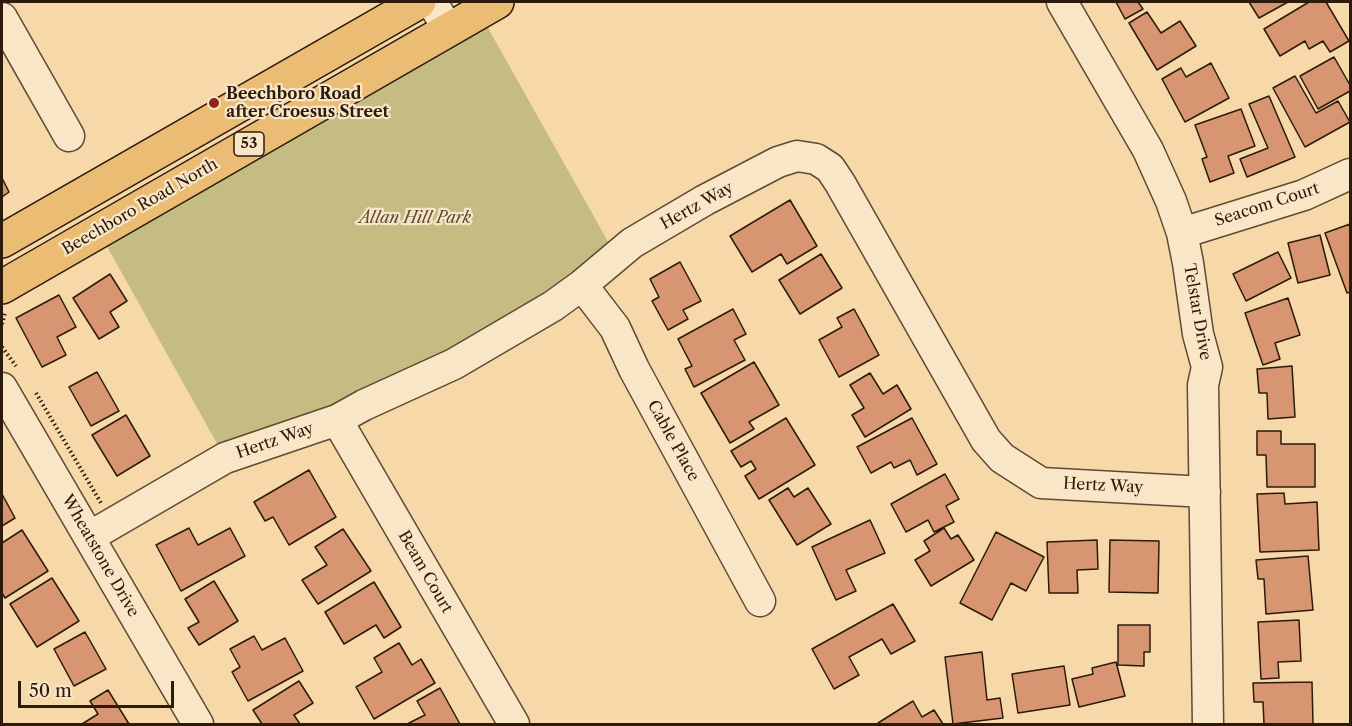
<!DOCTYPE html>
<style>
body{margin:0}
#map{position:relative;width:1352px;height:726px;overflow:hidden;background:#f6d8a9;font-family:"Libre Caslon Text",serif}
canvas{display:block}
.frame{position:absolute;inset:0;border:3px solid #2c1a0c;pointer-events:none}
.scale{position:absolute;left:18px;top:681px;width:156px;height:27px;box-sizing:border-box;border:3px solid #2c1a0c;border-top:0;padding-left:8px;font-size:18px;line-height:21px;white-space:nowrap;color:#2c1a0c;-webkit-text-stroke:4px #f9e6c7;paint-order:stroke}
</style>
<div id="map">
<canvas width="1352" height="726"></canvas>
<div class="frame"></div>
<div class="scale">50 m</div>
</div>
<script>
const c = document.querySelector('canvas').getContext('2d');
c.lineJoin = 'round';
function fillPath(path, color) { c.fillStyle = color; c.fill(path, 'evenodd'); }
const shape = rows => new Path2D(rows.map(r => 'M' + r).join(''));
function strokePath(path, color, width, dash) { c.strokeStyle = color; c.lineWidth = width; c.lineCap = dash ? 'butt' : 'round'; c.setLineDash(dash || []); c.stroke(path); }
function drawText(font, color, halo, rows, align = 'center') {
  c.font = font + ' "Libre Caslon Text",serif'; c.lineWidth = 4.5; c.setLineDash([]); c.textBaseline = 'middle'; c.strokeStyle = halo; c.fillStyle = color; for (const [text, x, y, turn = 0] of rows) {
    c.save(); c.translate(x, y); c.rotate((+turn || 0) * Math.PI / 180); c.textAlign = isNaN(turn) ? turn : align; if (halo) c.strokeText(text, 0, 0); c.fillText(text, 0, 0); c.restore();
  }
}
const green = shape([
 [479,12,616,256,553,306,225,458,99,232]
]);
const building = shape([
 [1116,2,1138,2,1143,9,1125,19,1116,2],
 [1249,2,1288,2,1259,18,1249,2],
 [1309,2,1326,2,1349,41,1330,52,1323,41,1309,49,1305,41,1280,56,1264,29,1309,2],
 [1147,12,1161,33,1180,21,1196,46,1157,70,1129,23,1147,12],
 [1334,57,1350,85,1350,91,1318,109,1300,76,1334,57],
 [1211,63,1229,98,1185,122,1162,79,1181,68,1186,77,1211,63],
 [1295,76,1316,113,1338,101,1350,122,1305,147,1273,88,1295,76],
 [1269,96,1295,157,1247,177,1240,159,1268,148,1249,104,1269,96],
 [1241,109,1255,146,1228,156,1234,173,1210,182,1202,159,1207,157,1195,125,1241,109],
 [2,178,9,192,2,197,2,178],
 [790,200,817,246,787,264,781,254,752,272,730,236,790,200],
 [1350,224,1350,292,1347,293,1325,233,1350,224],
 [1320,235,1330,275,1298,283,1288,243,1320,235],
 [1278,252,1291,278,1246,301,1233,274,1278,252],
 [821,254,842,288,800,314,779,280,821,254],
 [680,262,701,301,683,310,688,319,668,330,652,301,659,297,650,279,680,262],
 [110,274,127,301,110,312,119,327,99,339,73,298,110,274],
 [59,295,76,327,57,337,66,355,42,367,16,318,59,295],
 [1288,298,1300,335,1275,343,1280,359,1263,365,1245,313,1288,298],
 [733,309,746,334,734,340,745,360,694,387,685,369,692,366,678,339,733,309],
 [854,309,879,355,839,377,819,340,842,327,837,318,854,309],
 [754,362,779,405,749,422,754,429,730,443,701,393,754,362],
 [1292,366,1295,417,1268,419,1267,393,1259,393,1257,369,1292,366],
 [97,372,119,411,91,426,69,387,97,372],
 [870,373,883,394,897,385,911,409,865,437,852,415,864,408,850,385,870,373],
 [126,415,150,456,117,476,92,435,126,415],
 [786,418,815,465,759,499,745,476,756,469,751,461,741,467,731,451,786,418],
 [912,418,937,464,917,475,910,460,894,468,891,462,871,473,857,447,912,418],
 [1257,431,1281,431,1281,444,1315,444,1315,487,1267,487,1266,455,1257,455,1257,431],
 [309,470,336,517,289,545,273,517,265,521,254,502,309,470],
 [945,474,959,499,946,506,954,522,934,532,928,520,906,532,891,504,945,474],
 [788,488,794,497,808,488,831,524,797,545,769,500,788,488],
 [1284,493,1285,504,1317,502,1319,550,1260,552,1257,494,1284,493],
 [2,494,15,518,2,526,2,494],
 [870,520,885,553,846,570,856,591,836,600,812,547,870,520],
 [189,528,198,545,230,528,245,556,181,591,156,545,189,528],
 [944,528,951,539,958,535,974,560,931,586,915,560,930,551,924,541,944,528],
 [343,529,371,571,318,604,302,580,327,565,315,547,343,529],
 [22,530,48,571,5,598,2,593,2,543,22,530],
 [996,532,1044,557,1026,591,1011,583,992,620,960,603,996,532],
 [1097,540,1098,569,1077,570,1078,593,1049,593,1047,542,1097,540],
 [1110,540,1159,541,1158,593,1109,592,1110,540],
 [1308,556,1313,610,1266,614,1264,579,1258,579,1256,560,1308,556],
 [52,578,79,621,37,647,10,604,52,578],
 [214,581,238,621,199,645,188,628,199,622,185,599,214,581],
 [374,582,401,627,384,638,376,625,344,644,325,612,374,582],
 [893,604,915,641,891,654,882,639,849,657,859,675,834,689,812,649,893,604],
 [1299,620,1301,661,1278,662,1279,678,1261,679,1258,622,1299,620],
 [1118,625,1150,625,1150,652,1144,652,1144,666,1118,665,1118,625],
 [85,632,106,669,74,686,54,649,85,632],
 [254,636,262,650,285,638,303,671,248,701,232,672,240,667,230,649,254,636],
 [399,643,412,665,421,659,435,683,374,719,356,687,382,672,374,658,399,643],
 [982,652,987,700,1000,698,1003,718,953,724,945,657,982,652],
 [1116,662,1125,696,1079,707,1072,679,1093,674,1092,668,1116,662],
 [1064,666,1070,705,1018,713,1012,674,1064,666],
 [299,681,313,703,294,715,300,724,262,724,253,710,299,681],
 [1312,682,1313,724,1264,724,1263,702,1254,702,1253,683,1312,682],
 [440,688,460,724,407,724,425,715,417,701,440,688],
 [108,690,129,724,82,724,98,714,90,701,108,690],
 [913,701,922,717,934,710,943,724,879,724,878,723,913,701]
]);
const path = shape([
 [365,108,369,115],
 [2,324,5,313],
 [2,347,16,366],
 [36,393,101,503]
]);
const minor = shape([
 [432,2,448,29],
 [1062,2,1148,150,1171,201,1182,233,1188,263,1198,334,1207,367,1203,385,1208,724],
 [2,18,69,136],
 [1182,233,1304,195,1350,174],
 [582,285,615,328,634,369,760,601],
 [2,388,198,724],
 [337,420,514,724],
 [89,537,225,458,337,420,364,405,454,364,553,306,582,285,632,243,705,200,778,162,797,156,816,159,830,168,840,183,986,440,1002,458,1041,483,1205,492]
]);
const major = shape([
 [2,241,419,2],
 [2,287,497,2]
]);
const markers = [
 [214,103,6,"#8f2418"]
];
const shields = [
 [249,144,30]
];
const shieldNames = [
 ["53",249,144]
];
const poiNames = [
 ["Beechboro Road",226,94],
 ["after Croesus Street",226,112]
];
const streetNames = [
 ["Seacom Court",1267,205,-18],
 ["Hertz Way",697,206,-29],
 ["Beechboro Road North",140,207,-30],
 ["Telstar Drive",1197,312,80],
 ["Hertz Way",275,441,-19],
 ["Cable Place",673,441,61],
 ["Hertz Way",1103,486,3],
 ["Wheatstone Drive",100,556,60],
 ["Beam Court",425,572,60]
];
const parkNames = [
 ["Allan Hill Park",415,218]
];
fillPath(green, '#c4bc83');
fillPath(building, '#d79571');
strokePath(building, '#2c1a0c', 1.5);
strokePath(minor, '#5e4a33', 33);
strokePath(major, '#2c1a0c', 36);
strokePath(path, '#2c1a0c', 4, [1.5, 3]);
strokePath(minor, '#f9e6c7', 30);
strokePath(major, '#ebbc74', 33);
for (const [x, y, r, color] of markers) { const dot = new Path2D(); dot.arc(x, y, r, 0, 2 * Math.PI); c.fillStyle = color; c.fill(dot); strokePath(dot, '#f9e6c7', 2); }
for (const [x, y, w] of shields) { const box = new Path2D(); box.roundRect(x - w / 2, y - 12, w, 24, 4.5); c.fillStyle = '#f9e6c7'; c.fill(box); strokePath(box, '#2c1a0c', 1.5); }
drawText('bold 15px', '#2c1a0c', null, shieldNames);
drawText('bold 16px', '#2c1a0c', '#f9e6c7', poiNames, 'left');
drawText('16px', '#2c1a0c', '#f9e6c7', streetNames);
drawText('italic 16px', '#5a4b30', '#f9e6c7', parkNames);
</script>
